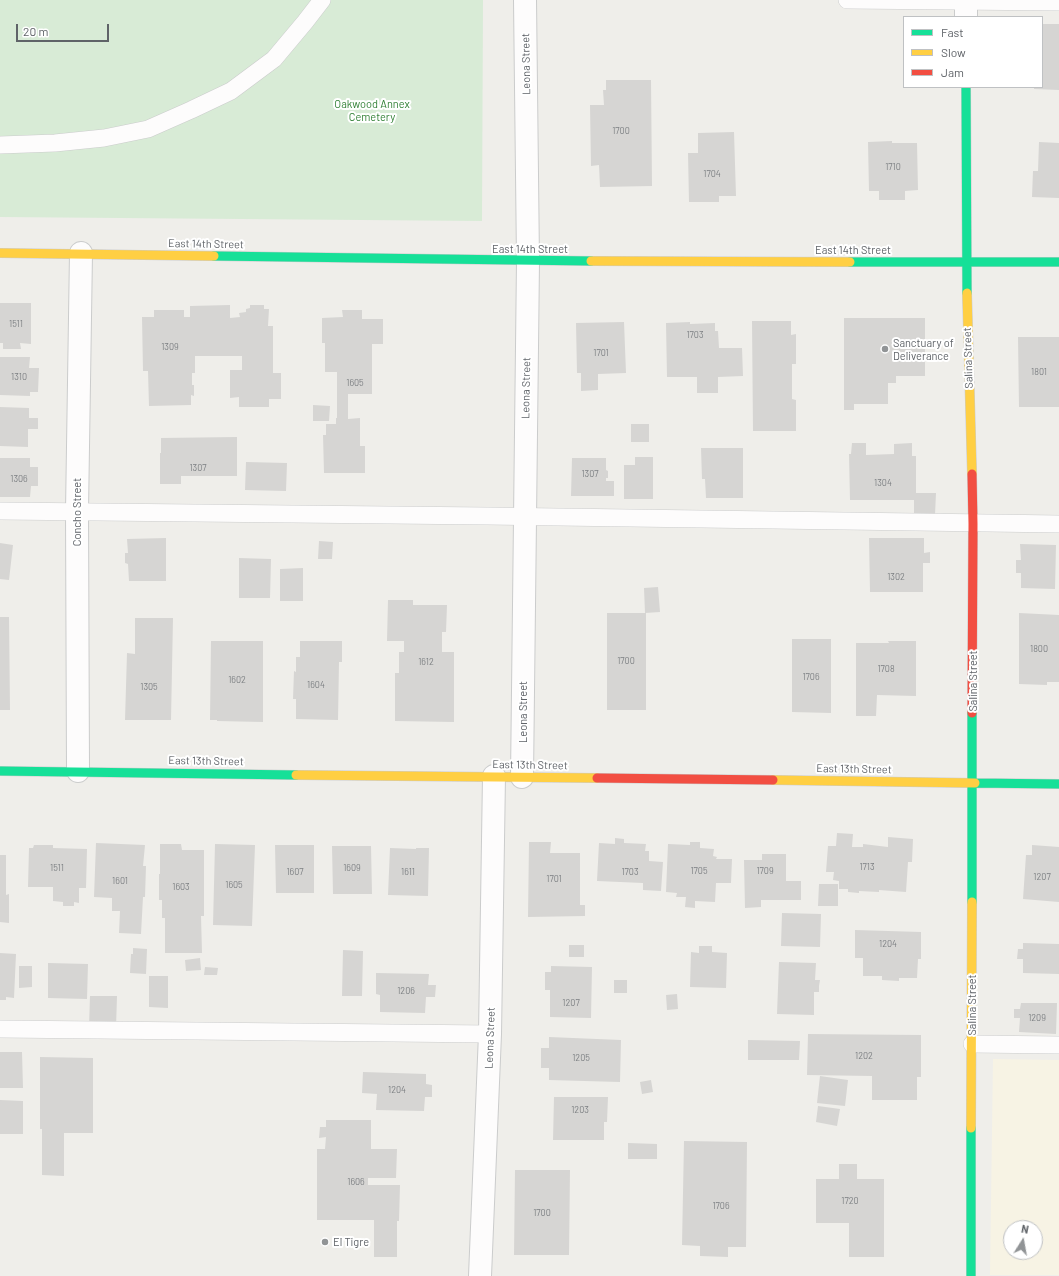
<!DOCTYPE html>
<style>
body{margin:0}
#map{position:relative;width:1059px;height:1276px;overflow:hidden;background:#efeeea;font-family:Barlow,sans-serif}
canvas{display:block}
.legend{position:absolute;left:903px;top:16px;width:140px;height:72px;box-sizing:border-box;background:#fff;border:1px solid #bfc1c3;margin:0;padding:5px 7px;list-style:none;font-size:12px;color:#5f6368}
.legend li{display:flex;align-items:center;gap:8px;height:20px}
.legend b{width:20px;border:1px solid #bfc1c3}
.north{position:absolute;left:1003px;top:1220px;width:40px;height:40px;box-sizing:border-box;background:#fff;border:1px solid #bfc1c3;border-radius:50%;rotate:11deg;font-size:11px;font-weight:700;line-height:16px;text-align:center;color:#5f6368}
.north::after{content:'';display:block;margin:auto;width:14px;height:18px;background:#919496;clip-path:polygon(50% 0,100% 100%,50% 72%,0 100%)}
.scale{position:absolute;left:16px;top:24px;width:93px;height:18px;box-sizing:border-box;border:2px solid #5f6368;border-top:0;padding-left:5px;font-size:12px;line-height:14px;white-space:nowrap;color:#5f6368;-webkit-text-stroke:3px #fff;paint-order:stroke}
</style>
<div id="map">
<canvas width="1059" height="1276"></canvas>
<ul class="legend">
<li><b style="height:5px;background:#16e098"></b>Fast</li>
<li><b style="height:5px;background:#ffcf43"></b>Slow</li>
<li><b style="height:5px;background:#f24e42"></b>Jam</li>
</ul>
<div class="north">N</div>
<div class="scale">20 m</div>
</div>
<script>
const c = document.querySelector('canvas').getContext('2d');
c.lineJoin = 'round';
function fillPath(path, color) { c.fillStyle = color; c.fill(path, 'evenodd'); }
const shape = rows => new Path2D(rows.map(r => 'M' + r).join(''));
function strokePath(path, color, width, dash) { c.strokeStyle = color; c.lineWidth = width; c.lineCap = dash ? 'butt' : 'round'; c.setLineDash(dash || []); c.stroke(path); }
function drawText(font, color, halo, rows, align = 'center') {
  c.font = font + ' Barlow,sans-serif'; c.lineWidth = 4; c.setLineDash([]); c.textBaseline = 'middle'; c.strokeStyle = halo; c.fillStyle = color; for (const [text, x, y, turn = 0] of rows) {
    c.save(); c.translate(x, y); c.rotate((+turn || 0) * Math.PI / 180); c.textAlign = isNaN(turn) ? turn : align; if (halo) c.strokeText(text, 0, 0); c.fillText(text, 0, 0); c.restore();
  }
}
const commercial = shape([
 [993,1059,1059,1060,1059,1275,990,1275],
 [1011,1228,1035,1228,1035,1252,1011,1252]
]);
const green = shape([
 [0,0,483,0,482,221,0,217]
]);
const building = shape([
 [1042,24,1059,24,1059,90,1034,89,1034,87,1042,87],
 [606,80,651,80,652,186,600,187,599,165,591,166,590,105,604,105,603,90,606,90],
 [734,132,736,196,719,196,719,202,689,202,688,153,698,153,698,133],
 [892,141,892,143,917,143,918,190,905,191,905,200,879,200,879,191,869,191,868,142],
 [1039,142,1059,143,1059,198,1032,197,1033,171,1038,171],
 [0,303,31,303,31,344,20,343,21,349,3,349,3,343,0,343],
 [230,305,230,318,240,317,239,313,246,312,246,309,250,308,250,305,264,305,264,309,269,309,268,326,273,326,273,373,281,373,281,399,269,399,269,407,239,407,239,397,230,398,230,370,242,370,242,356,195,356,195,373,192,373,192,385,194,385,194,396,191,395,191,405,149,406,148,371,143,371,142,317,154,317,154,310,184,310,184,317,190,317,190,306],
 [342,310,362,310,362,319,383,319,383,344,372,344,372,394,348,394,348,419,360,418,360,446,365,446,365,473,324,473,323,435,326,435,326,424,336,424,336,418,337,418,337,372,325,372,325,343,322,343,322,318,343,317],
 [844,318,925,318,925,376,896,376,896,383,888,383,888,404,854,404,854,410,844,410],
 [752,321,791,321,791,335,796,334,796,364,792,364,792,399,796,400,796,431,753,431],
 [624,322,626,373,598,374,598,390,581,391,581,373,577,373,576,323],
 [690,322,690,324,715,323,715,331,718,331,719,348,742,348,743,376,718,377,718,393,697,393,697,377,667,377,666,323],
 [1018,337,1059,337,1059,407,1019,407],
 [0,357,30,357,29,368,39,368,38,392,30,392,30,396,0,395],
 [313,405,330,406,329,421,313,421],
 [0,407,29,408,29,418,38,418,38,429,28,429,28,447,0,446],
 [631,424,649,424,649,442,631,442],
 [237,437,237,476,181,476,181,484,160,484,160,453,161,453,161,438],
 [852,443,866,443,866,455,894,454,894,444,912,443,912,456,916,456,916,493,936,493,935,515,914,515,914,500,850,500,849,454,851,454],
 [701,448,743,448,743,498,706,498,705,479,702,479],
 [635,457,653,457,653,499,624,499,624,465,635,465],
 [0,458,30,458,30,467,38,467,38,486,31,486,30,497,0,497],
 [572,458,606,458,606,470,608,471,608,478,606,478,606,481,614,481,614,496,571,496],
 [246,462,287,463,286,491,245,490],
 [166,538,166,581,129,581,128,564,125,563,125,553,128,553,127,539],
 [869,538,924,538,924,553,930,552,930,563,923,563,923,592,870,592],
 [319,541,333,542,332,559,318,559],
 [0,543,13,545,9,580,0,579],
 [1020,544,1056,545,1055,589,1021,588,1021,573,1016,573,1016,560,1021,560],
 [239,558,271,559,270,598,239,598],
 [303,568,303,601,280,601,280,569],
 [658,587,660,612,645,613,644,588],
 [388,600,413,600,413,605,447,605,446,632,442,632,442,652,454,652,454,722,395,721,395,673,399,673,399,652,404,652,404,641,387,641],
 [607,613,646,613,646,710,607,710],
 [1019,613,1059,615,1059,682,1047,682,1047,685,1019,684],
 [0,617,9,617,10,710,0,710],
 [135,618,173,618,171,720,125,720,127,653,135,654],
 [792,639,831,639,831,713,792,712],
 [211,641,263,641,263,722,217,721,217,720,210,720],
 [300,641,342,641,342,662,339,662,338,720,296,719,296,699,293,699,294,671,296,672,296,657,300,657],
 [888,641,916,641,916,696,877,695,876,716,856,716,856,643,889,643],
 [837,833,853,834,852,847,863,847,863,844,888,847,888,837,913,839,912,862,908,862,906,892,879,890,879,892,859,891,859,893,848,892,848,889,839,889,839,881,833,880,834,872,826,872,828,846,836,846],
 [615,838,624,839,624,843,646,844,645,851,649,851,649,861,663,862,661,891,643,890,643,883,597,881,599,843,615,844],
 [529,842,551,842,550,853,580,853,580,905,585,905,585,916,528,917],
 [690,842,700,842,700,848,714,849,713,856,717,857,716,859,732,859,731,883,716,883,715,902,695,901,695,908,685,907,686,897,676,897,677,893,666,892,668,844,690,845],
 [96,843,145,845,143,866,146,866,145,897,143,897,141,934,119,933,120,911,112,911,112,898,94,897],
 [160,844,181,844,182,850,204,850,204,916,201,916,202,953,165,953,165,918,162,918,162,900,159,900,159,874,160,874],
 [215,844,255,845,252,926,213,925],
 [34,845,53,845,53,848,87,849,86,888,79,888,79,903,74,902,74,906,63,906,63,902,53,901,53,887,28,887,29,848,33,848],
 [275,845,314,845,314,893,276,893],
 [1032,845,1059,847,1059,902,1023,899,1026,855,1032,855],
 [332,846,371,846,372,894,333,894],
 [390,848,416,849,416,848,429,848,428,896,388,895],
 [762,854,786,854,786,881,801,881,801,900,761,900,761,907,745,908,744,860,762,860],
 [0,855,6,855,6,895,9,894,9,923,0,922],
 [819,884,838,884,838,906,818,906],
 [782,913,821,914,820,947,781,946],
 [855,930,921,932,921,959,918,959,917,978,899,978,899,981,882,980,882,976,863,976,863,958,855,958],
 [1023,943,1059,944,1059,974,1023,973,1023,959,1017,959,1018,949,1023,949],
 [569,945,584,945,584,957,569,957],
 [699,946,712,946,712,952,727,953,726,988,690,987,691,952,699,953],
 [133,948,147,949,146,974,130,973,131,954,133,954],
 [343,950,363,951,362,996,342,996],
 [0,953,16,954,14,998,6,997,6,1000,0,1000],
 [200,958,201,970,186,971,185,960],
 [779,962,816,963,815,980,820,980,819,986,819,992,814,992,814,1015,777,1014],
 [48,963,88,964,87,999,48,998],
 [19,966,32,966,32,987,19,988],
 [551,966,592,967,591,1018,550,1017,550,990,545,990,545,972,551,972],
 [205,967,218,968,217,975,204,975],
 [376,973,429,974,428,985,436,985,435,997,426,997,425,1013,380,1012,380,995,376,994],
 [149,976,168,976,168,1008,149,1007],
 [614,980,627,980,627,993,614,993],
 [677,994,678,1009,667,1010,666,995],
 [90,996,117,996,116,1028,89,1028],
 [1021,1003,1057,1003,1056,1034,1019,1032,1020,1018,1014,1018,1014,1009,1020,1009],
 [808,1034,921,1035,921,1077,917,1077,917,1100,872,1100,872,1076,807,1075],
 [549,1037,621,1040,620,1082,549,1080,549,1068,541,1068,541,1048,549,1048],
 [748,1040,800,1041,799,1060,748,1060],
 [0,1052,22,1052,23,1088,0,1088],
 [40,1057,93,1058,93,1133,64,1133,64,1176,42,1175,42,1129,40,1129],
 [363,1072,426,1074,426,1084,432,1085,432,1097,425,1097,424,1111,376,1110,377,1094,362,1093],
 [820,1076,848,1080,845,1106,817,1103],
 [651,1080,653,1092,642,1094,640,1082],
 [554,1097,608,1097,607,1122,604,1122,604,1140,553,1140],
 [0,1100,23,1101,23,1134,0,1134],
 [818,1106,840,1109,837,1126,816,1122],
 [326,1120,371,1120,371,1149,397,1149,396,1178,368,1178,368,1185,400,1185,399,1221,397,1221,397,1257,374,1257,374,1220,317,1220,317,1149,325,1149,326,1137,319,1138,320,1127,326,1127],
 [684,1141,747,1142,746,1247,728,1247,728,1257,700,1256,700,1246,682,1245],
 [628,1143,657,1144,657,1159,628,1159],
 [839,1164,857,1164,857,1179,884,1179,884,1257,849,1257,849,1223,816,1223,816,1179,839,1179],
 [515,1170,570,1170,569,1255,514,1255]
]);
const lane = shape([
 [847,0,1059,2],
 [0,145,55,143,104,138,148,129,191,110,231,91,274,59,305,22,322,0],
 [0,511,487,516,1059,524],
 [0,1029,490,1034],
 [972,1044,1059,1045]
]);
const street = shape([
 [966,17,966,0],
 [78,771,77,511,81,253],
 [522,777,528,261,525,0],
 [480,1276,490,1034,494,776]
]);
const fast = shape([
 [966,87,967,293],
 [214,256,591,261],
 [850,262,1059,262],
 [0,771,296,775],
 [975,783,1059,784],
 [972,902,972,713],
 [971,1276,971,1128]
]);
const slow = shape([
 [0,253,214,256],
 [591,261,850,262],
 [967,293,972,474],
 [296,775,597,778],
 [773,780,975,783],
 [971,1128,972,902]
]);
const jam = shape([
 [972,474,973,524,972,713],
 [597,778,773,780]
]);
const markers = [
 [885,349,4,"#919496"],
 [325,1242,4,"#919496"]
];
const numberNames = [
 ["1700",621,131],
 ["1710",893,167],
 ["1704",712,174],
 ["1511",16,324],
 ["1703",695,335],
 ["1309",170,347],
 ["1701",601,353],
 ["1801",1039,372],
 ["1310",19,377],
 ["1605",355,383],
 ["1307",198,468],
 ["1307",590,474],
 ["1306",19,479],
 ["1304",883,483],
 ["1302",896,577],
 ["1800",1039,649],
 ["1700",626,661],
 ["1612",426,662],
 ["1708",886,669],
 ["1706",811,677],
 ["1602",237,680],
 ["1604",316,685],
 ["1305",149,687],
 ["1713",867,867],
 ["1511",57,868],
 ["1609",352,868],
 ["1705",699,871],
 ["1709",765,871],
 ["1607",295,872],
 ["1611",408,872],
 ["1703",630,872],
 ["1207",1042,877],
 ["1701",554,879],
 ["1601",120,881],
 ["1605",234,885],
 ["1603",181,887],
 ["1204",888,944],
 ["1206",406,991],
 ["1207",571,1003],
 ["1209",1037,1018],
 ["1202",864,1056],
 ["1205",581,1058],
 ["1204",397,1090],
 ["1203",580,1110],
 ["1606",356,1182],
 ["1720",850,1201],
 ["1706",721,1206],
 ["1700",542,1213]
];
const streetNames = [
 ["Leona Street",526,64,-91],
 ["East 14th Street",206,244,1],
 ["East 14th Street",530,249],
 ["East 14th Street",853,250],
 ["Salina Street",968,358,-92],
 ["Leona Street",526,388,-89],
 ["Concho Street",77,512,-90],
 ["Salina Street",973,681,-90],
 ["Leona Street",523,712,-90],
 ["East 13th Street",206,761,1],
 ["East 13th Street",530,765,1],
 ["East 13th Street",854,769,1],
 ["Salina Street",972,1005,-90],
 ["Leona Street",490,1038,-88]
];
const parkNames = [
 ["Oakwood Annex",372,104],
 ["Cemetery",372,117]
];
const poiNames = [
 ["Sanctuary of",893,343],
 ["Deliverance",893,356],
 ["El Tigre",333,1242]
];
fillPath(commercial, '#f7f3e4');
fillPath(green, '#d8ebd6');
fillPath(building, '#d6d5d3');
strokePath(lane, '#cbcccc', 18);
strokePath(street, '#cbcccc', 24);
strokePath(fast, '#cacacb', 10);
strokePath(slow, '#cacacb', 10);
strokePath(jam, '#cacacb', 10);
strokePath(lane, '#fdfcfc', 17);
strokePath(street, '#fdfcfc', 22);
strokePath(fast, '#16e098', 9);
strokePath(slow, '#ffcf43', 9);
strokePath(jam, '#f24e42', 9);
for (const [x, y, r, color] of markers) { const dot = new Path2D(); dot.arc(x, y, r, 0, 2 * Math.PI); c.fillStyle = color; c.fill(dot); strokePath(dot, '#fff', 1.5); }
drawText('9px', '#7e8184', null, numberNames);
drawText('11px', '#5f6368', '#fff', streetNames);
drawText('11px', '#348238', '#fff', parkNames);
drawText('11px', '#5f6368', '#fff', poiNames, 'left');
</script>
